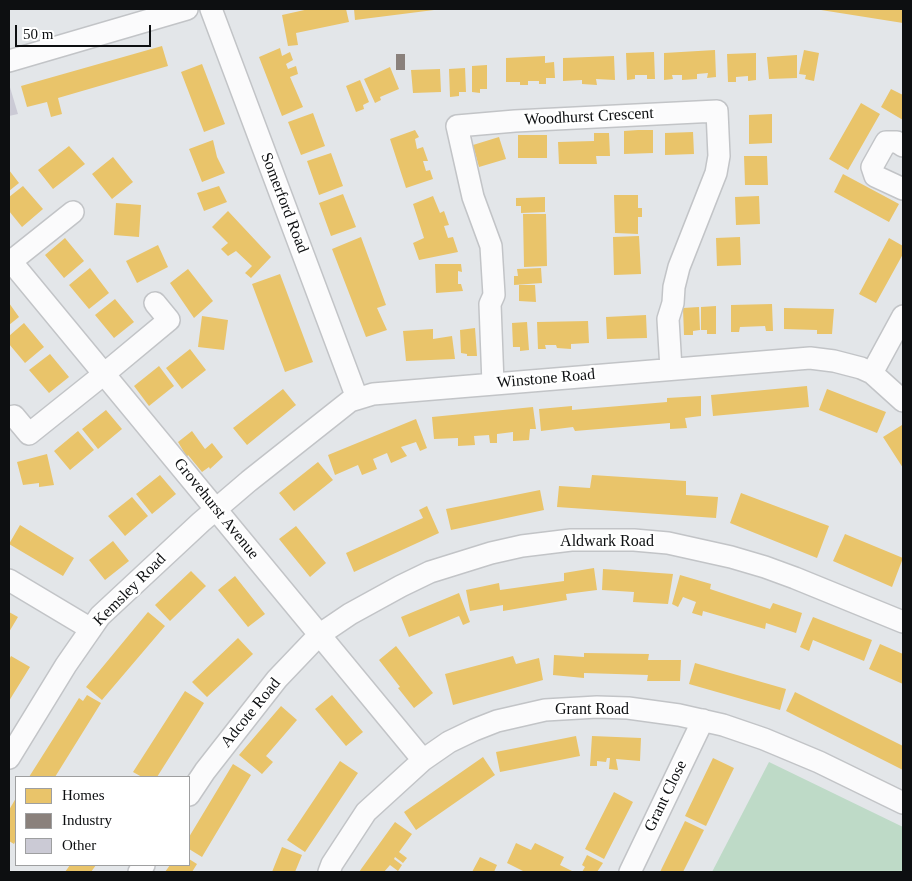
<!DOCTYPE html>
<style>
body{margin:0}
#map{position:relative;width:912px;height:881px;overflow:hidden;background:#e3e6e9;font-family:"Times New Roman",serif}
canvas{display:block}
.frame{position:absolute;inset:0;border:10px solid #0d0f11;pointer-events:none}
.legend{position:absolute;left:15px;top:776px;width:175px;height:90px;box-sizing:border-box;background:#fff;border:1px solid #9e9fa0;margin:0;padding:6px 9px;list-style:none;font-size:15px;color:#0d0f11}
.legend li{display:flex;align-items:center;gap:10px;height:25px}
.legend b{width:25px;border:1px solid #9e9fa0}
.scale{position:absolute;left:15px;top:25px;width:136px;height:22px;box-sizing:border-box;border:2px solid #0d0f11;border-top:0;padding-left:6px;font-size:15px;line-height:18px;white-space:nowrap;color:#0d0f11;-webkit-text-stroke:4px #fff;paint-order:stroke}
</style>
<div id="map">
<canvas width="912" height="881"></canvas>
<div class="frame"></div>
<ul class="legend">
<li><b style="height:14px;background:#e9c46a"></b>Homes</li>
<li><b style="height:14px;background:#8a817c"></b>Industry</li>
<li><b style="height:14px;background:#cbcad5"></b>Other</li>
</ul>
<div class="scale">50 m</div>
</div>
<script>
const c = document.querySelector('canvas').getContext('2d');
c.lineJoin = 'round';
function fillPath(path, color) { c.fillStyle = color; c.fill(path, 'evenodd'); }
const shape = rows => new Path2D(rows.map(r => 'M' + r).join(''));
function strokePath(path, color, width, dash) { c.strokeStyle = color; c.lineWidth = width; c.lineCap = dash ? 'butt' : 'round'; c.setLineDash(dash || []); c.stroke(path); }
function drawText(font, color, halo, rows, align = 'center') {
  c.font = font + ' "Times New Roman",serif'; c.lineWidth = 5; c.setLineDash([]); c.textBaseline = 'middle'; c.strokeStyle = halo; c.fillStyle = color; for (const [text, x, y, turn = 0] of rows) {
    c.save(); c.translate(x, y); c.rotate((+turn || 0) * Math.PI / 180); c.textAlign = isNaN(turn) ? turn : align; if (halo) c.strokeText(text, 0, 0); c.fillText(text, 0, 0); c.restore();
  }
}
const green = shape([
 [769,762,903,827,903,872,712,872]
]);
const homes = shape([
 [309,9,346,9,349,22,296,33,298,45,288,46,282,15],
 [354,9,433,9,434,10,355,20],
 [821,9,903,9,903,23,821,10],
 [162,46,168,66,58,98,62,114,51,117,47,102,27,107,21,86],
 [280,48,282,56,290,52,293,60,286,64,288,69,296,66,298,74,290,77,303,107,282,116,259,57],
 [715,50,716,77,707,78,708,73,697,74,697,79,682,80,682,75,672,75,673,79,664,80,664,53],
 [804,50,819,53,814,81,805,79,806,75,799,74],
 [654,52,655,79,647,79,647,75,635,75,635,79,627,80,626,53],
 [756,53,756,80,748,81,748,76,736,77,736,82,728,82,727,54],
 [797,55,797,78,769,79,767,57],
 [545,56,545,63,554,62,555,78,546,78,546,84,539,84,539,81,528,81,528,85,520,85,520,82,506,82,506,58],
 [614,56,615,80,596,79,597,85,582,84,582,80,563,81,563,58],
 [202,64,225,124,204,132,181,72],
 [487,65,487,89,480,89,480,93,472,92,472,66],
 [390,67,399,89,380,97,381,100,375,103,364,79],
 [465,68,466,92,459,92,459,96,450,97,449,69],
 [440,69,441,92,413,93,411,70],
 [360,80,369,102,363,105,364,109,356,112,346,86],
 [891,89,903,95,903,120,881,107],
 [861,103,880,114,848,170,829,159],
 [313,113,325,146,301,155,288,122],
 [772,114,772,143,749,144,749,115],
 [415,130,419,137,415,139,417,149,423,147,428,161,423,161,426,171,430,170,433,179,406,188,390,139],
 [638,130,653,130,653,153,624,154,624,131],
 [693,132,694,154,665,155,665,133],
 [594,133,609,133,610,156,596,156,597,164,559,164,558,142,594,141],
 [518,135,547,135,547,158,518,158],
 [499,137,506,159,479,167,473,145],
 [213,140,217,157,225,173,202,182,189,149],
 [69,146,85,164,53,189,38,170],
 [331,153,343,186,319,195,307,161],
 [744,156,767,156,768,185,745,185],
 [113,157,133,182,112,199,92,174],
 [9,170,19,183,9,191],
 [843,174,899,204,889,222,834,192],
 [23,186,43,209,22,227,9,211,9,197],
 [219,186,227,202,204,211,197,193],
 [343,194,356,227,331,236,319,203],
 [614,195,638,195,638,208,642,208,642,217,638,217,638,234,615,233],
 [433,196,440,213,444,211,449,225,444,226,448,238,453,237,458,252,419,260,413,243,424,238,413,204],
 [759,196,760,224,736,225,735,197],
 [545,197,545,212,521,213,521,206,516,206,516,198],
 [116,203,141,205,139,237,114,235],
 [228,211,271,257,251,278,245,273,252,266,236,251,228,256,221,249,228,243,212,227],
 [523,214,546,214,547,266,524,267],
 [639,236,641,274,614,275,613,237],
 [361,237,386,305,377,308,387,330,366,337,332,249],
 [740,237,741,265,717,266,716,238],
 [65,238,84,261,64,278,45,255],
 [889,238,903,246,903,254,876,303,859,294],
 [158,245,168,267,137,283,126,261],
 [435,264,461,264,462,272,458,271,458,284,461,284,463,291,436,293],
 [90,268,109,293,89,309,69,285],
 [541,268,542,283,514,285,514,276,518,276,517,269],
 [188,269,213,301,194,318,170,283],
 [280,274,313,362,285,372,252,284],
 [519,285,535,285,536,302,519,301],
 [115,299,134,322,114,338,95,315],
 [9,303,19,317,9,325],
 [772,304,773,331,766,331,765,326,740,327,739,332,731,332,731,305],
 [716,306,716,334,707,334,707,330,701,330,701,307],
 [699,307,700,330,693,331,693,335,684,335,683,308],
 [784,308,834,309,832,334,817,334,817,330,784,329],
 [646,315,647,338,607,339,606,317],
 [202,316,228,320,224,350,198,347],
 [588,321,589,343,571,344,571,349,557,348,556,345,545,345,546,349,538,349,537,322],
 [527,322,529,350,520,351,520,347,513,347,512,323],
 [24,323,44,347,25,363,9,344,9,336],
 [475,328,477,356,467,356,467,354,461,353,460,330],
 [433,329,433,339,452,336,455,359,406,361,403,331],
 [190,349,206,370,182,389,166,368],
 [50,354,69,377,49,393,29,370],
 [159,366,174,386,149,406,134,386],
 [807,386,809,407,713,416,711,395],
 [283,389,296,405,247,445,233,428],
 [827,389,886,412,877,433,819,410],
 [701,396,701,416,685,418,687,428,670,429,670,423,575,431,573,427,541,431,539,409,572,406,572,410,667,402,667,398],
 [533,407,536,429,530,429,529,440,513,441,513,432,497,434,497,443,490,443,489,435,474,436,475,445,458,446,458,438,434,439,432,417],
 [106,410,122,429,98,449,82,429],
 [416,419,427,448,420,451,416,442,401,447,407,456,391,463,387,453,373,459,377,469,362,475,358,465,335,475,328,455],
 [902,425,903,427,903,468,883,437],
 [78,431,94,450,70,470,54,451],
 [192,431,205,449,212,443,223,457,210,469,209,467,202,472,188,455,187,457,178,442],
 [47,454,54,485,39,487,39,483,23,485,17,462],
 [318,462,333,480,294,511,279,493],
 [160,475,176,494,152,514,136,494],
 [592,475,686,481,686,495,718,497,716,518,557,507,559,486,590,488],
 [540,490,544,510,451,530,446,509],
 [741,493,829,526,817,558,730,523],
 [132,497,148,516,125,536,108,516],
 [427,506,439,533,354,572,346,553,423,518,419,510],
 [20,525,74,558,63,576,9,544],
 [296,526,326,563,310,577,279,539],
 [845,534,903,558,892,587,833,561],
 [113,541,129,561,105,580,89,560],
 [594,568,597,590,566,594,567,600,503,611,503,605,470,611,466,590,499,583,500,590,564,581,564,573],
 [603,569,673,574,668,604,633,602,634,592,602,590],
 [191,571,206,586,170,621,155,605],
 [680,575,711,584,710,589,770,609,773,603,802,613,796,633,766,623,765,629,703,611,702,616,692,613,696,602,683,597,678,607,672,604],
 [235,576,265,614,248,627,218,590],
 [459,593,470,622,463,625,459,616,409,637,401,617],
 [9,612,18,617,9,632],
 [148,612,165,626,102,700,86,687],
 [813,617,872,640,864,661,813,640,809,651,800,647],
 [238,638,253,654,207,697,192,682],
 [880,644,903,654,903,684,869,669],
 [396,646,433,693,414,708,398,688,400,687,379,660],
 [584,653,649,654,648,660,681,660,680,681,647,681,648,675,584,673,584,678,553,675,554,655,584,657],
 [11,656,30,667,9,701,9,660],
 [513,656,516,664,539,658,543,680,453,705,445,674],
 [695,663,786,689,780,710,689,684],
 [185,691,204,703,157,777,142,777,133,772],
 [795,692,903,746,903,770,786,711],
 [87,695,101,703,55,777,29,777,79,698,83,701],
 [332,695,363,732,346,746,315,709],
 [281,706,297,720,266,756,273,762,262,774,239,755],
 [576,736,580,756,500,772,496,752],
 [592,736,641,738,640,761,616,759,618,770,609,769,610,758,607,758,606,762,597,761,597,766,590,766],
 [483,757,495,775,416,830,404,812],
 [713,758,734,768,706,826,685,816],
 [340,761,358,773,305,852,287,840],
 [233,764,251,775,202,857,189,849,189,837],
 [614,792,633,802,604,859,585,849],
 [16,798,16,840,14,844,9,841,9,810],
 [685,821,704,830,683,872,660,872],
 [395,822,412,834,399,852,407,858,403,863,395,857,394,859,402,865,398,871,390,865,384,872,359,872],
 [516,843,531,850,535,843,564,857,560,865,574,872,525,872,507,863],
 [282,847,302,855,295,872,272,872],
 [587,855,603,863,597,872,582,872,585,867,582,865],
 [480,857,497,865,494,872,472,872],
 [189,859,197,864,192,872,165,872,170,865,189,865],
 [70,865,96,865,91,872,65,872]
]);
const industry = shape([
 [396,54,405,54,405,70,396,70]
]);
const building = shape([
 [9,84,18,114,9,116]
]);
const street = shape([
 [211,9,357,398],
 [9,61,187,9],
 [903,146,897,142,886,142,872,167,875,176,903,189],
 [9,259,423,760],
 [9,263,73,212],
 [872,373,903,316],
 [493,384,490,304,494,295,491,246,473,197,457,126,515,121,717,111,719,156,716,173,679,267,674,287,673,303,668,319,671,369],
 [14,416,29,434,104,374,169,320,155,303],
 [9,580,91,629],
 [9,758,66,665,100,616,201,522,249,481,350,401,373,394,810,358,834,361,861,368,872,373,903,401],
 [189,795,205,771,277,679,319,635,350,614,401,586,430,572,491,553,522,546,571,540,634,540,668,543,731,557,765,567,795,578,903,622],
 [139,872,144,865],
 [329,872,332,864,366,812,423,760,449,742,474,730,497,721,545,710,597,707,628,708,679,715,723,725,764,739,819,762,903,803],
 [630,872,703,720]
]);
const streetNames = [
 ["Woodhurst Crescent",589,117,-3],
 ["Somerford Road",284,203,69],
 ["Winstone Road",546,379,-5],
 ["Grovehurst Avenue",216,509,51],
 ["Aldwark Road",607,542],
 ["Kemsley Road",130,590,-45],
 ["Grant Road",592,710],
 ["Adcote Road",251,713,-51],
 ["Grant Close",666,796,-64]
];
fillPath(green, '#bedac7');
fillPath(homes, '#e9c46a');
fillPath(industry, '#8a817c');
fillPath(building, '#cbcad5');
strokePath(street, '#c2c4c7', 24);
strokePath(street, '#fbfbfc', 21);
drawText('16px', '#0d0f11', '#fff', streetNames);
</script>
